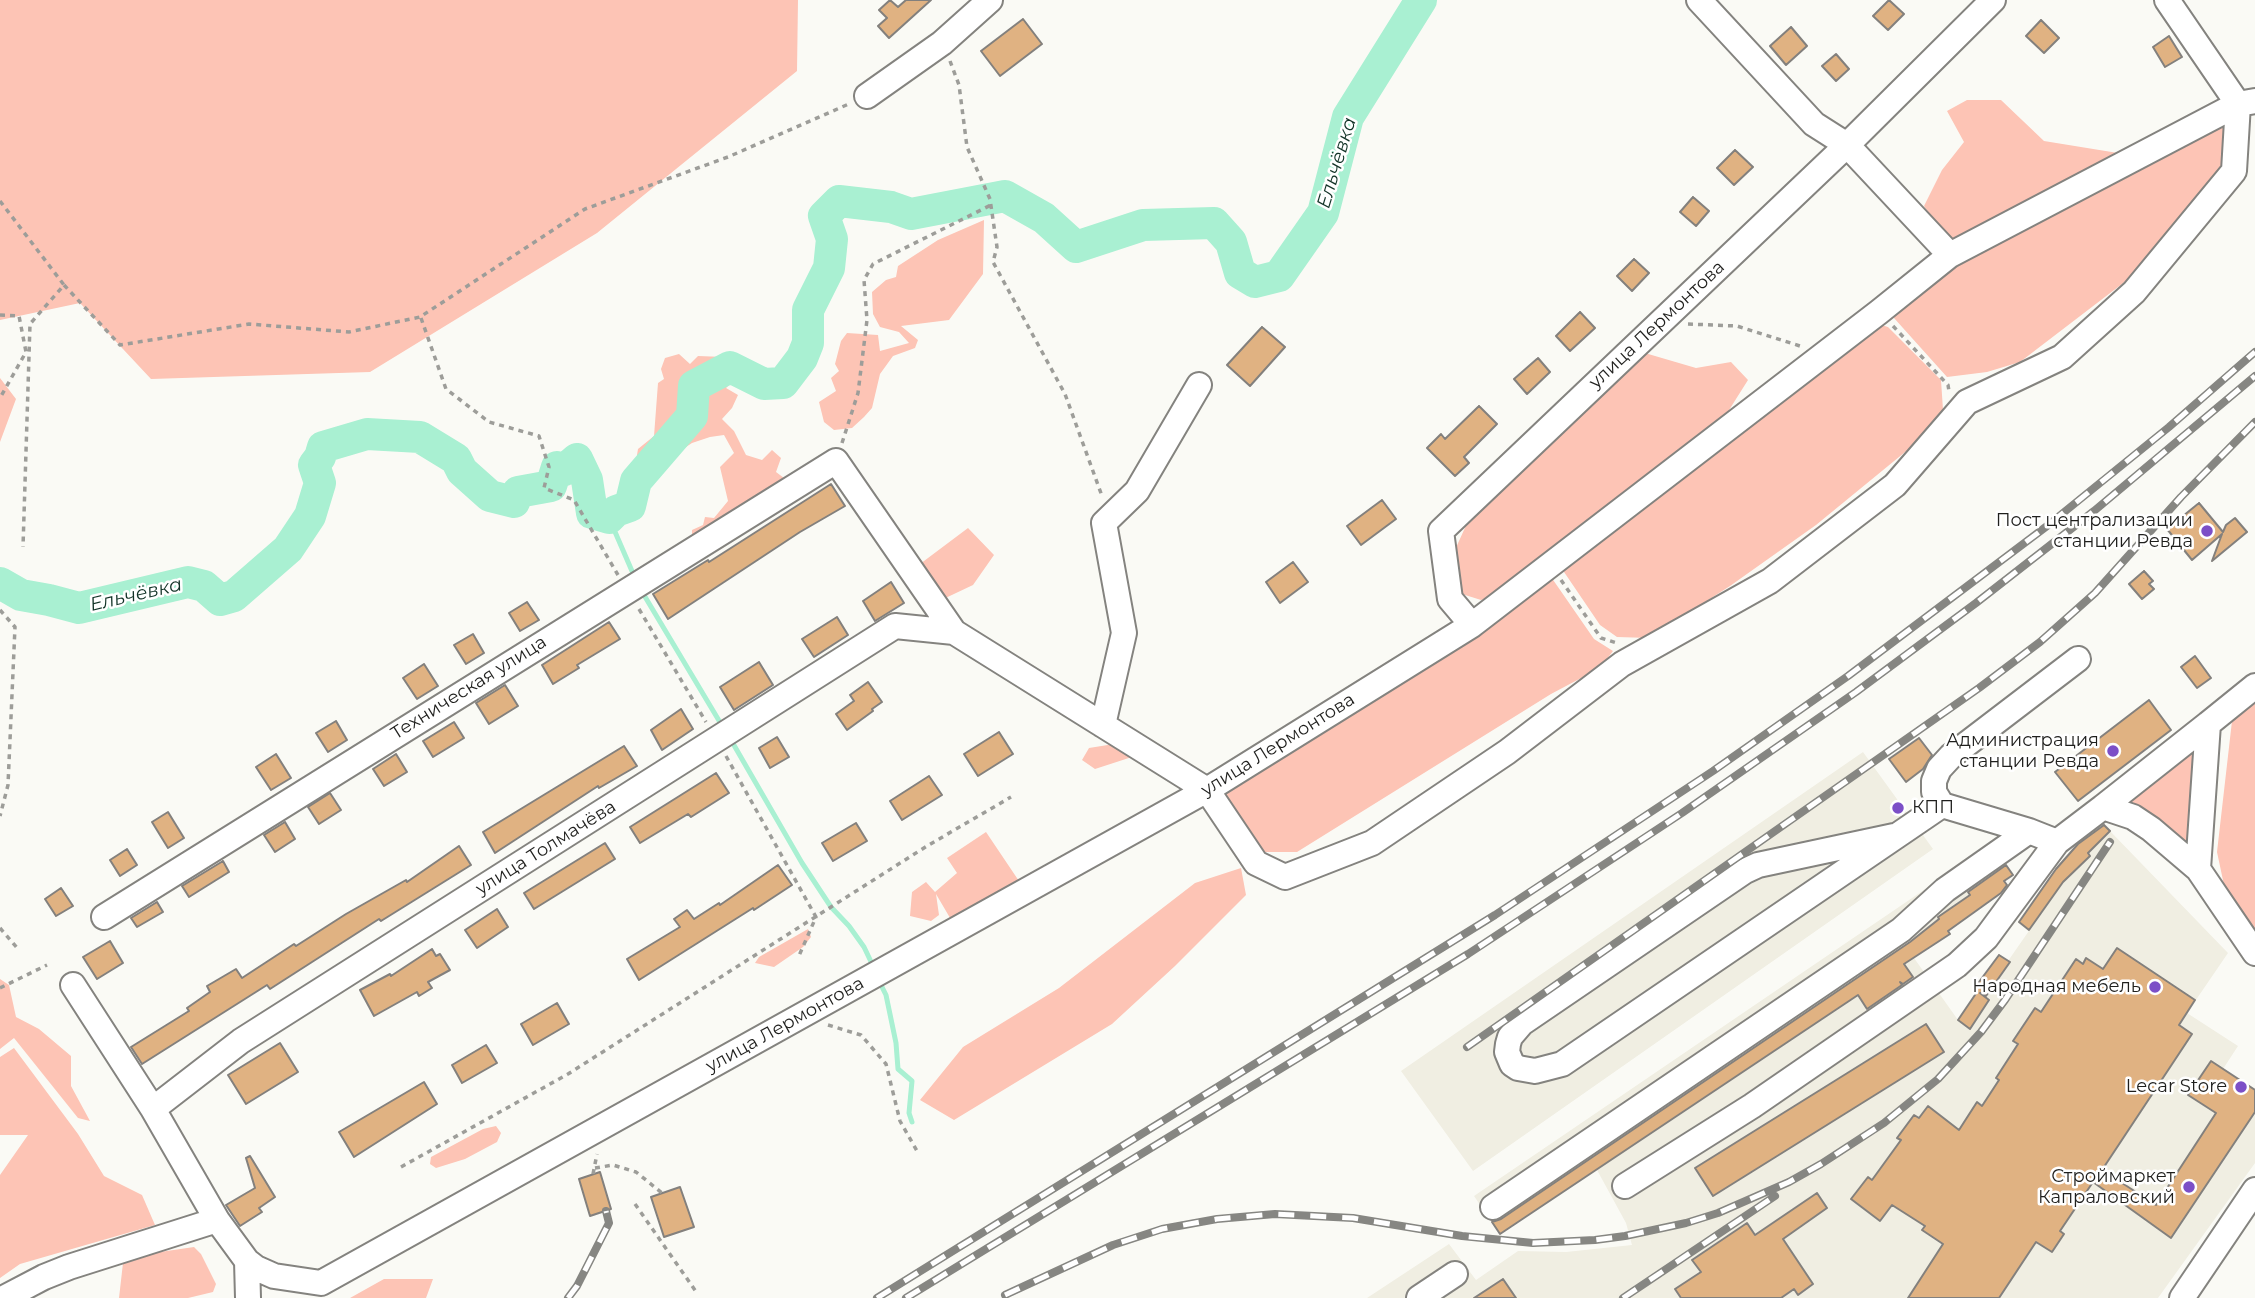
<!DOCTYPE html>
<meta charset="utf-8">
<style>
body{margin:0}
canvas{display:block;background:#fafaf5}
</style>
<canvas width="2255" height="1298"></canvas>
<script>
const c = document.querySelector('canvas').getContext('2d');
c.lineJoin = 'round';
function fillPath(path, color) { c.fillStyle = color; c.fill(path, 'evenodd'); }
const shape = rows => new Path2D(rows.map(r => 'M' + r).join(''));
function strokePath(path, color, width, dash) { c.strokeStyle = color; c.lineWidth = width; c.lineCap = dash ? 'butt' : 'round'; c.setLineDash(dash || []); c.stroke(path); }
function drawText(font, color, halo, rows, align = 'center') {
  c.font = font + ' Montserrat,sans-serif'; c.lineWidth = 5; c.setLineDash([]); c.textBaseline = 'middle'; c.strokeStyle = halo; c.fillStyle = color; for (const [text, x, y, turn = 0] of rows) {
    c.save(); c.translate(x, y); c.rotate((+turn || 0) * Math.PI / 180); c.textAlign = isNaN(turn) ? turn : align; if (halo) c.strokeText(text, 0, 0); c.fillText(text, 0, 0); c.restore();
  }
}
const built = shape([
 [1863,752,1933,849,1473,1171,1401,1071],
 [2110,831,2228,953,2187,1013,2238,1046,2223,1069,2255,1090,2255,1163,2158,1298,1367,1298,1449,1244,1476,1280,1518,1251,1566,1252,1632,1245,1626,1223,1597,1170,1500,1234,1474,1196,1990,845,2013,875,2005,881,2009,888,1949,931,1950,934,1914,958,1958,1020,1971,1028,1989,1000,1986,997,2010,963,2008,961,2056,892,2055,890,2090,856,2088,853]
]);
const green = shape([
 [0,0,798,0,797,71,597,233,370,372,151,379,80,303,0,320],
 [1967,100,2001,100,2044,141,2124,154,1948,243,1924,206,1942,170,1964,142,1947,111],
 [2222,123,2232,134,2227,172,2152,261,2020,362,1987,372,1947,377,1894,318,1895,308,1959,260],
 [984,220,983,274,949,320,901,326,918,340,915,348,893,356,880,374,872,408,864,417,852,428,834,430,824,422,819,402,836,391,831,378,839,371,835,364,841,341,847,333,878,335,880,351,909,343,899,332,880,327,873,314,872,292,886,280,896,277,898,266,938,240],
 [1878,324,1888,327,1941,380,1943,410,1910,448,1816,525,1730,586,1649,638,1617,637,1600,625,1562,569],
 [1638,351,1696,368,1731,362,1748,380,1724,418,1501,594,1481,600,1462,594,1454,552,1469,519],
 [679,354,690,364,698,356,724,357,735,363,737,377,726,388,738,395,732,408,722,419,734,431,746,455,762,460,772,450,781,458,776,472,788,481,692,539,692,530,703,525,705,517,714,518,728,501,720,467,734,453,724,435,710,437,692,443,662,463,651,457,654,448,647,452,644,457,637,455,638,449,654,436,658,383,664,379,661,369,665,358],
 [0,378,16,399,0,442],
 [968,528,994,555,973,585,937,602,916,567],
 [1549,574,1594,639,1613,651,1600,668,1551,694,1297,852,1263,852,1223,796,1428,666],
 [2255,702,2255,932,2224,885,2217,852,2232,721,2242,708],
 [1114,744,1135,756,1095,769,1082,760,1089,748],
 [2192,751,2194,755,2192,847,2127,805,2127,798],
 [986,832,1023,887,953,923,936,894,939,915,931,921,910,916,912,892,926,882,935,892,957,873,947,858],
 [1241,868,1246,895,1175,966,1112,1024,954,1120,920,1100,963,1047,1059,988,1195,883],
 [808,929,811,937,803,947,774,967,755,963,759,957],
 [0,979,9,985,16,1017,39,1029,71,1056,71,1086,90,1121,78,1118,14,1038,0,1049],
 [14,1048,78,1134,104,1176,142,1195,155,1225,20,1264,0,1278,0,1175,28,1135,0,1135,0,1057],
 [496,1126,501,1133,497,1142,465,1159,436,1168,430,1164,431,1157,483,1129],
 [194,1247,201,1254,216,1284,213,1292,188,1298,119,1298,123,1263,160,1252],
 [384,1279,433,1279,426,1298,350,1298]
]);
const stream = shape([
 [609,518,635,578],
 [641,590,724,729],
 [731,740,802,863,831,907,849,926,864,947,874,968],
 [879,981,886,995,896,1043,898,1069,912,1081,909,1113,912,1122]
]);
const river = shape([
 [0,583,21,595,49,600,79,608,188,582,204,586,220,600,234,596,288,549,310,516,320,483,314,465,320,457,323,447,367,434,420,437,456,459,462,471,490,496,514,502,518,492,551,486,557,467,564,470,577,459,587,480,592,513,609,518,616,511,630,506,636,481,692,416,694,386,730,367,764,384,783,383,802,358,808,343,808,310,829,268,832,239,824,216,839,201,891,207,911,214,1005,196,1044,218,1076,247,1143,225,1214,223,1231,242,1240,273,1255,282,1279,276,1323,213,1348,117,1421,0]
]);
const building = shape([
 [890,0,898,7,906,0,931,0,889,38,878,26,887,18,879,10,890,0],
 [1889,0,1904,14,1888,30,1873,16,1889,0],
 [1023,19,1042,44,1000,76,981,51,1023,19],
 [2041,20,2059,38,2044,53,2026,36,2041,20],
 [1791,27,1807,46,1786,65,1770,46,1791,27],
 [2169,36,2182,57,2165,67,2153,47,2169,36],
 [1836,54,1849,69,1836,81,1822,66,1836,54],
 [1735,150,1753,167,1734,185,1717,168,1735,150],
 [1693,197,1709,211,1696,226,1680,212,1693,197],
 [1634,259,1649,273,1632,291,1617,276,1634,259],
 [1580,312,1595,328,1570,351,1556,336,1580,312],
 [1262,327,1285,347,1250,386,1227,365,1262,327],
 [1538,358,1550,372,1527,394,1514,379,1538,358],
 [1479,406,1497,424,1464,457,1469,463,1455,476,1427,448,1441,434,1445,439,1479,406],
 [831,484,845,506,800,532,668,619,653,594,708,560,709,562,831,484],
 [1382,500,1396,519,1361,545,1347,526,1382,500],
 [2199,503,2223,532,2226,525,2235,518,2247,532,2212,561,2222,534,2192,560,2167,529,2199,503],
 [1293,562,1308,582,1280,603,1266,582,1293,562],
 [2144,571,2153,581,2149,584,2154,589,2142,599,2129,584,2144,571],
 [891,582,904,603,875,621,863,601,891,582],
 [527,602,539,620,520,631,509,613,527,602],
 [837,617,848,635,814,657,802,639,837,617],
 [609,622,620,639,577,665,579,668,553,684,542,665,609,622],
 [473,634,484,653,466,664,454,645,473,634],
 [2195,656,2211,678,2197,688,2181,667,2195,656],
 [759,662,773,685,734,710,720,687,759,662],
 [424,664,438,686,417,699,403,678,424,664],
 [868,682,882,702,872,709,873,711,847,730,836,714,854,701,850,695,868,682],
 [505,685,518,706,489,724,476,703,505,685],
 [2149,700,2171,730,2078,801,2055,772,2149,700],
 [681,709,693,729,662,750,651,730,681,709],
 [336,721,347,740,328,752,316,733,336,721],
 [454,722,464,738,433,757,423,741,454,722],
 [999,732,1013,754,978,776,964,754,999,732],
 [777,737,789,757,770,768,759,748,777,737],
 [1919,738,1932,755,1923,769,1906,782,1889,759,1919,738],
 [624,746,637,766,599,788,598,786,495,853,483,832,624,746],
 [276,754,291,778,271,790,256,767,276,754],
 [396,754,407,772,384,786,373,769,396,754],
 [716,773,729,793,691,817,688,814,640,843,630,827,716,773],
 [929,776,942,795,902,820,890,801,929,776],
 [330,793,341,810,319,824,308,807,330,793],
 [168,812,184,838,168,848,152,822,168,812],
 [285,822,295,839,275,852,264,835,285,822],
 [856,823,867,841,833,861,822,843,856,823],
 [2104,825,2110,831,2088,853,2090,856,2063,882,2029,930,2019,922,2056,869,2078,844,2104,825],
 [605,843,615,859,534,909,524,893,605,843],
 [459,846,471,865,381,921,379,919,270,989,267,985,142,1064,131,1047,189,1011,187,1008,210,992,207,986,236,969,242,978,294,944,296,946,346,914,406,880,407,882,459,846],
 [127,849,137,865,120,876,110,860,127,849],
 [223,861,229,872,189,897,182,886,223,861],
 [778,865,792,885,754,910,753,908,639,980,627,959,680,927,674,919,687,910,694,919,719,903,720,905,778,865],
 [2006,865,2013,875,2004,881,2007,885,2001,893,1948,931,1950,934,1904,964,1913,977,1903,984,1900,982,1902,985,1867,1009,1858,995,1500,1234,1492,1222,1501,1219,1910,942,1939,919,1938,917,1970,895,1968,892,2006,865],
 [61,888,73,906,56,916,45,899,61,888],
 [157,902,163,912,137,927,131,918,157,902],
 [497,909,508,927,477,948,465,930,497,909],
 [110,941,123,963,97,979,83,957,110,941],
 [2117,948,2195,1000,2179,1025,2192,1034,2102,1170,2156,1205,2216,1113,2188,1095,2211,1061,2255,1090,2255,1112,2171,1238,2093,1182,2060,1231,2064,1234,2052,1252,2036,1242,1999,1298,1908,1298,1943,1244,1922,1230,1925,1226,1892,1205,1880,1221,1851,1199,1868,1177,1872,1180,1901,1140,1897,1138,1914,1115,1919,1118,1928,1106,1959,1130,1977,1102,1982,1106,1999,1080,1996,1078,2018,1044,2013,1041,2035,1008,2041,1012,2076,959,2083,964,2086,958,2103,969,2117,948],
 [432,949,436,956,440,954,450,970,428,982,432,988,419,996,417,992,374,1016,360,990,390,974,391,976,432,949],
 [1999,955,2010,962,1986,996,1980,993,1989,1000,1970,1029,1958,1020,1977,992,1973,990,1999,955],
 [557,1003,569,1024,533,1045,521,1024,557,1003],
 [1926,1024,1944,1052,1713,1196,1695,1168,1926,1024],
 [280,1043,298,1072,246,1104,228,1075,280,1043],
 [486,1045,497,1063,462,1083,452,1065,486,1045],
 [424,1082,437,1104,354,1157,339,1132,424,1082],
 [250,1156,275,1197,259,1208,262,1212,240,1226,226,1205,255,1188,246,1158,250,1156],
 [600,1172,611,1209,590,1216,579,1179,600,1172],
 [680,1187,694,1227,664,1237,651,1197,680,1187],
 [1817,1193,1827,1208,1783,1239,1813,1284,1798,1295,1794,1289,1781,1298,1681,1298,1675,1289,1701,1272,1692,1260,1747,1223,1755,1235,1817,1193],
 [1503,1279,1516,1298,1474,1298,1503,1279]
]);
const path = shape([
 [950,61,959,85,967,147,990,199,997,247,993,262,1065,394,1102,496],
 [0,201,64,285,30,324,23,547],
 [64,285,120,345,249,324,349,332,420,317,585,209,728,157,851,103],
 [0,315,19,316,26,352,0,398],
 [421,318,446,389,489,422,539,436,549,467,544,488,574,500,618,575],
 [1688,324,1737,326,1800,346],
 [1893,326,1948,385,1949,391],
 [842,443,858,393,867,320,864,280,873,264,991,205],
 [1561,580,1601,638,1617,643],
 [639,609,706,722],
 [0,610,15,627,8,785,0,816],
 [726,756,816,917,798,958],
 [0,928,18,949],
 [0,988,47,965],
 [828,1025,861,1035,886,1064,900,1121,917,1151],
 [401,1167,568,1074,927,846,1011,797],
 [595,1168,613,1165,636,1172,662,1193],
 [593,1174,597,1154],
 [635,1204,697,1293]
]);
const minor = shape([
 [1699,0,1814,124,1847,145,1950,255],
 [867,96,942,43,990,0],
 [1472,625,1879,312,1950,255,2238,104,2255,101],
 [2255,686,2208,724,2198,869,2255,953],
 [1103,725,1124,633,1104,523,1137,491,1199,385],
 [1942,805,1934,792,1934,781,1939,769,1951,756,2078,659],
 [1894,836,1758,865,1745,871,1522,1023,1510,1037,1508,1044,1507,1052,1512,1064,1518,1068,1535,1071,1562,1064,1942,805,2029,831],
 [2198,869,2151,829,2133,817,2103,807,2208,724],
 [104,917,836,461,954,632,1207,790,1256,863,1285,877,1372,843,1507,752,1622,664,1770,581,1895,485,1967,402,2062,357,2134,292,2234,171,2238,104,2167,0],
 [73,985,153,1109,217,1220,247,1261,256,1268,274,1276,321,1283,1207,790,1472,625,1450,599,1441,531,1847,145,1993,0],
 [153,1109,241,1041,895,626,954,632],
 [1625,1186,1752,1106,1957,965,1986,938,2057,842],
 [1493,1207,1901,930,1945,890,2029,831,2057,842,2103,807],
 [247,1261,248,1298],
 [4,1298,44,1277,69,1267,217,1220],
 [1419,1298,1455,1274],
 [2182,1298,2255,1190]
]);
const rail = shape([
 [1467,1047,1979,688,2040,642,2095,593,2181,497,2255,422],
 [1005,1295,1113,1245,1162,1229,1217,1219,1275,1214,1353,1218,1462,1236,1533,1243,1595,1240,1625,1236,1686,1223,1718,1213,1789,1182,1821,1164,1884,1123,1938,1079,1981,1032,2005,1000,2110,842],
 [568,1298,577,1286,609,1223,606,1211],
 [877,1298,1495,915,1713,771,1848,676,2047,526,2169,427,2255,352],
 [906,1298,1468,954,1682,813,1856,692,1976,603,2094,511,2255,376],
 [1623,1298,1775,1196]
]);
const markers = [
 [2207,531,7,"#7c4fc7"],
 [2113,751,7,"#7c4fc7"],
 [1898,808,7,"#7c4fc7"],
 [2155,987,7,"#7c4fc7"],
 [2241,1087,7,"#7c4fc7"],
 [2189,1187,7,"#7c4fc7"]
];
const streetNames = [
 ["улица Лермонтова",1657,325,-43],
 ["Техническая улица",469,688,-32],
 ["улица Лермонтова",1278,745,-32],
 ["улица Толмачёва",546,848,-32],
 ["улица Лермонтова",785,1025,-29]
];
const poiNames = [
 ["Пост централизации",2193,521],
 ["станции Ревда",2193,542],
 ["Администрация",2099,741],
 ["станции Ревда",2099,762],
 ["КПП",1912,808,"left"],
 ["Народная мебель",2141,987],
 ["Lecar Store",2227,1087],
 ["Строймаркет",2175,1177],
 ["Капраловский",2175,1198]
];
const waterNames = [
 ["Ельчёвка",1337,163,-73],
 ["Ельчёвка",136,595,-13]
];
fillPath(built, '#f0eee2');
fillPath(green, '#fdc4b5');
strokePath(stream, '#a9f0d2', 5);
strokePath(river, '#a9f0d2', 32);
fillPath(building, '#e0b282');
strokePath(building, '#83807d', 2);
strokePath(minor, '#84837f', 28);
strokePath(path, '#9d9d99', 3.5, [5, 5]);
strokePath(minor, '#fff', 24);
strokePath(rail, '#868682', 8);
strokePath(rail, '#fff', 5, [16]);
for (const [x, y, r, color] of markers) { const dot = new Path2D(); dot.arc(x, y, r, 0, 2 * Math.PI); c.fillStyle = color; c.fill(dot); strokePath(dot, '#fff', 2.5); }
drawText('18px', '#1f1f1d', '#fff', streetNames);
drawText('18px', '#1f1f1d', '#fff', poiNames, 'right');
drawText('italic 19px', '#113226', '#fff', waterNames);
</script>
